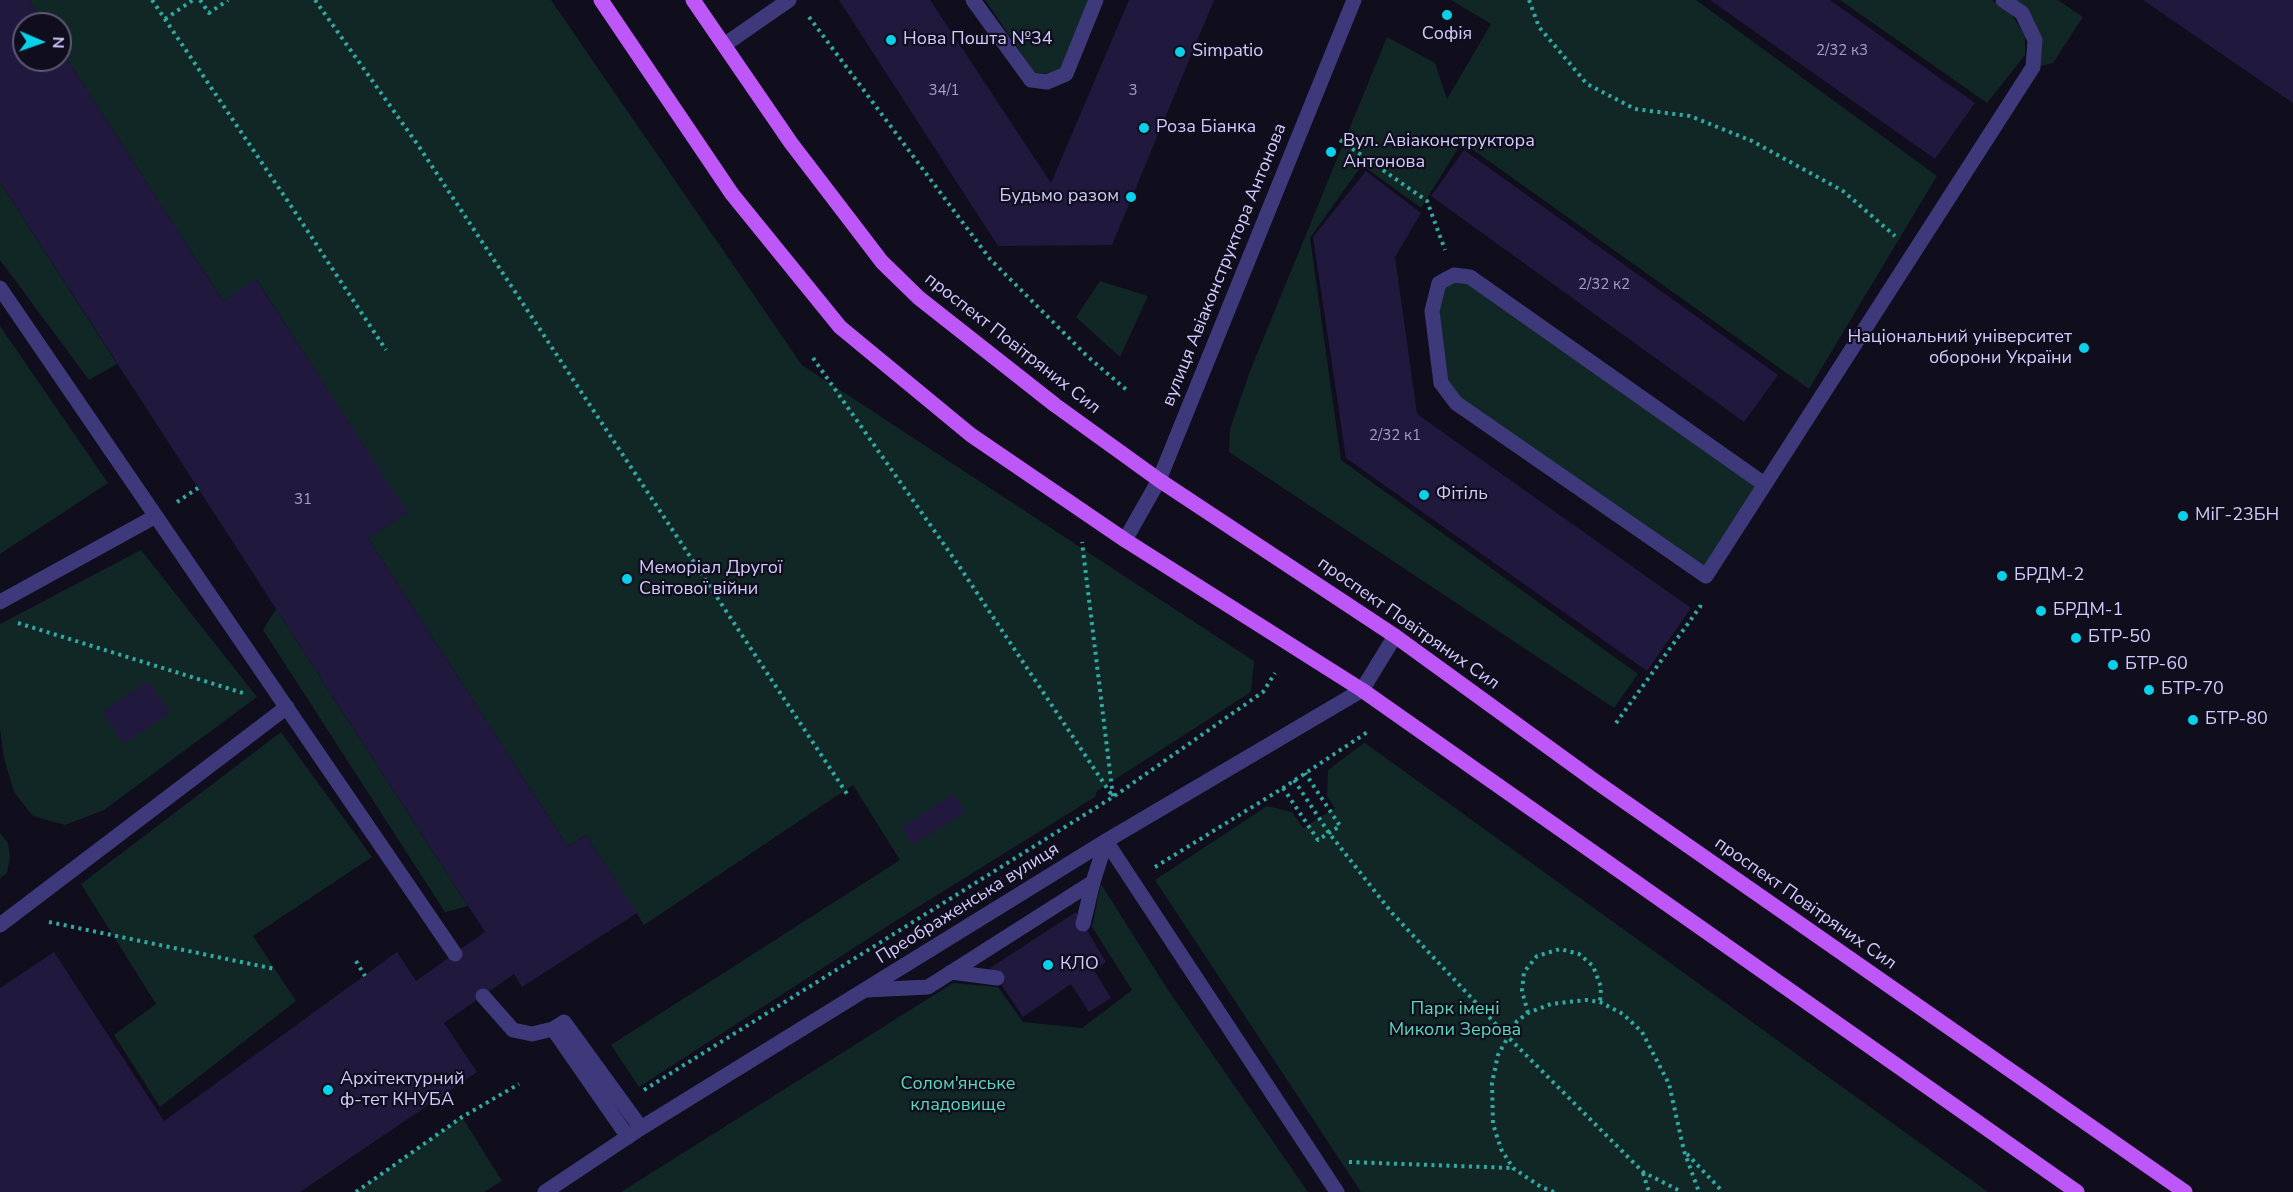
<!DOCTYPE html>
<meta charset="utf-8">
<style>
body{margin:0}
#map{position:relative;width:2293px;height:1192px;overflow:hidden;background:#100d1d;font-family:"Nunito Sans",sans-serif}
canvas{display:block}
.north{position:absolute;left:12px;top:12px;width:60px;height:60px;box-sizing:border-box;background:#100d1d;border:2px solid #5d5977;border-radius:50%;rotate:92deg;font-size:16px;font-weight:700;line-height:24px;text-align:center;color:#d1cbfd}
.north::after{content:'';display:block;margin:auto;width:21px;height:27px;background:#0ad1ea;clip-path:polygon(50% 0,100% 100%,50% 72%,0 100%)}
</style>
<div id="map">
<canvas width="2293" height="1192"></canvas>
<div class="north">N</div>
</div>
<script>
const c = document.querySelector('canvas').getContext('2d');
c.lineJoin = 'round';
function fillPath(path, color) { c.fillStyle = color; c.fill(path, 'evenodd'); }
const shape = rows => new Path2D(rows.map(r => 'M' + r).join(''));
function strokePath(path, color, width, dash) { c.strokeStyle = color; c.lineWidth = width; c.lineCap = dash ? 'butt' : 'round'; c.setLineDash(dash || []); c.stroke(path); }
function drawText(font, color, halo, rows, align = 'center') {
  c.font = font + ' "Nunito Sans",sans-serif'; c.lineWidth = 4.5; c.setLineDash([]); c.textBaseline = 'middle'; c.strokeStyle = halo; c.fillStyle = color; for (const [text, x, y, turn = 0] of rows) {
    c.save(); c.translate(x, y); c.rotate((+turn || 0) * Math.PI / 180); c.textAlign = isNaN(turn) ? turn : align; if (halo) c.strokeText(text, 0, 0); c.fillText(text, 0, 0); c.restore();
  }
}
const green = shape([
 [29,0,551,0,802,365,1254,661,1251,692,1097,791,1095,797,897,920,639,1087,611,1045,900,860,853,785,644,925,586,835,568,847,368,538,407,513,257,280,223,301,60,48,60,24,45,24],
 [985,0,1089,0,1061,68,1047,74,1035,73],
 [1451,0,1696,0,1937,176,1809,389,1462,142,1421,208,1362,165,1310,238,1341,460,1638,674,1614,708,1229,452,1230,429,1250,371,1387,37,1435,63,1447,99,1491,24],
 [1840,0,1992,0,2011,14,2025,35,2025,55,1987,103],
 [2008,0,2058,0,2083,17,2053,63,2035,67,2037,39],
 [0,182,117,364,89,380,0,260],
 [1455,280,1470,282,1758,486,1705,569,1460,401,1447,384,1437,313,1442,288],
 [1100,281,1148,296,1120,357,1076,317],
 [0,326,108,483,0,554],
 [141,550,257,697,104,810,65,825,33,816,14,792,4,759,0,728,0,624],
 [276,609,468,906,445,912,263,630],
 [281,732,372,857,253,936,296,1001,160,1107,114,1035,156,1004,81,884],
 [1364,743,1365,743,1988,1192,1361,1192,1155,880,1267,806,1292,812,1303,828,1335,808,1327,796,1328,770],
 [0,833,8,843,10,857,7,873,0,878],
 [1101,884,1168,990,1308,1192,621,1192,953,983,998,987,1023,1022,1082,1028,1132,990,1092,927],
 [462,1117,502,1181,484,1192,356,1192]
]);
const building = shape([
 [0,0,29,0,45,24,24,24,24,60,60,60,60,48,223,301,256,279,408,513,368,538,568,847,586,835,637,913,522,987,514,974,444,1023,477,1072,300,1192,0,1192,0,988,54,952,164,1121,397,952,416,981,485,932,0,182],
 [839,0,930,0,1051,183,1129,0,1214,0,1112,245,998,246],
 [1710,0,1830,0,1975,103,1935,159],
 [2143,0,2293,0,2293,103],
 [1464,150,1778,375,1744,422,1431,196],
 [1366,171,1421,213,1395,257,1417,414,1691,608,1647,671,1346,458,1313,237],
 [148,681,170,713,124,744,102,712],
 [954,794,965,812,913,845,901,827],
 [1076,912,1106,962,1094,970,1111,998,1089,1012,1071,984,1023,1017,990,968]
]);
const path = shape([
 [152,0,291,206,386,350],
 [200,0,209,13,228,0],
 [315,0,420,148,849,797],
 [1529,0,1539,27,1587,84,1635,109,1690,116,1752,141,1843,191,1895,236],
 [809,17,990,259,1087,356,1129,392],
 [165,19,193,0],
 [1340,140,1427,201,1445,250],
 [813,358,957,563,1113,797,1082,542],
 [177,502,198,488],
 [18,623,243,693],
 [1616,723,1700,607,1701,601],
 [1294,780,1329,833,1392,913,1507,1036,1643,1172,1682,1192],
 [1283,788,1318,840,1340,826,1305,773],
 [1155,867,1283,788,1369,731],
 [49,922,275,969],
 [356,961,365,976],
 [1528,1013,1522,991,1524,972,1537,956,1560,949,1579,954,1593,966,1601,987,1600,1002],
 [644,1090,1113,797,1263,692,1275,673],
 [1687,1154,1723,1192],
 [1349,1162,1512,1168],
 [1643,1173,1649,1192],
 [356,1192,462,1117,519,1084],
 [1554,1192,1541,1187,1513,1168,1501,1149,1493,1124,1492,1083,1498,1055,1517,1021,1528,1013,1551,1004,1586,1000,1600,1002,1623,1014,1642,1032,1669,1084,1684,1151,1699,1192]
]);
const lane = shape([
 [973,0,1031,80,1047,82,1066,74,1096,0],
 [724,45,789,0],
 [0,288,455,954],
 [1764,484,1470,277,1454,275,1439,283,1432,311,1441,383,1456,403,1706,576,2033,67,2035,40,2022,13,2003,0],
 [0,602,156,516],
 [1106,841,1337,1192],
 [1083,924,1093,882],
 [0,925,287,707],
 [951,972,997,978],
 [867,990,928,987,1093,882,1106,841],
 [483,996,513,1030,532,1034,553,1029,564,1022,641,1128],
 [553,1029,628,1137]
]);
const street = shape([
 [1125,540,1159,480,1354,0],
 [545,1192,641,1128,1106,841,1362,690,1395,636]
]);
const primary = shape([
 [601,0,732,194,840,327,971,435,1125,540,1362,690,2077,1192],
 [693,0,791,143,882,262,919,298,1055,405,1159,480,1395,636,1595,781,2185,1192]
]);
const markers = [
 [1447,15,6,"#0ad1ea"],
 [891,40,6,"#0ad1ea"],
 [1180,52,6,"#0ad1ea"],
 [1144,128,6,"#0ad1ea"],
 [1331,152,6,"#0ad1ea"],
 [1131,197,6,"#0ad1ea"],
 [2084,348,6,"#0ad1ea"],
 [1424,495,6,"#0ad1ea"],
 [2183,516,6,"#0ad1ea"],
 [2002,576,6,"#0ad1ea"],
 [627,579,6,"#0ad1ea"],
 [2041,611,6,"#0ad1ea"],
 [2076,638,6,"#0ad1ea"],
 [2113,665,6,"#0ad1ea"],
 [2149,690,6,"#0ad1ea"],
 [2193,720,6,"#0ad1ea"],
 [1048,965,6,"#0ad1ea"],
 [328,1090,6,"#0ad1ea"]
];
const numberNames = [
 ["2/32 к3",1842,51],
 ["34/1",944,91],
 ["3",1133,91],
 ["2/32 к2",1604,285],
 ["2/32 к1",1395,436],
 ["31",303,500]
];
const poiNames = [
 ["Софія",1447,35,"center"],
 ["Нова Пошта №34",903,40],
 ["Simpatio",1192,52],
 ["Роза Біанка",1156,128],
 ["Вул. Авіаконструктора",1343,142],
 ["Антонова",1343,163],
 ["Будьмо разом",1119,197,"right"],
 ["Національний університет",2072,338,"right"],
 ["оборони України",2072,359,"right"],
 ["Фітіль",1436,495],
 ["МіГ-23БН",2195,516],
 ["Меморіал Другої",639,569],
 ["Світової війни",639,590],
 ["БРДМ-2",2014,576],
 ["БРДМ-1",2053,611],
 ["БТР-50",2088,638],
 ["БТР-60",2125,665],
 ["БТР-70",2161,690],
 ["БТР-80",2205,720],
 ["КЛО",1060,965],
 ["Архітектурний",340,1080],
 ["ф-тет КНУБА",340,1101]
];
const streetNames = [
 ["вулиця Авіаконструктора Антонова",1225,265,-68],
 ["проспект Повітряних Сил",1012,344,38],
 ["проспект Повітряних Сил",1408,624,35],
 ["Преображенська вулиця",968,904,-32],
 ["проспект Повітряних Сил",1805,904,35]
];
const parkNames = [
 ["Парк імені",1455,1010],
 ["Миколи Зерова",1455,1031],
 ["Солом'янське",958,1085],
 ["кладовище",958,1106]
];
fillPath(green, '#102726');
fillPath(building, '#21193d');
strokePath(path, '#32aaa4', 4, [3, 4.5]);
strokePath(lane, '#3d397a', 15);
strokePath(street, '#3d397a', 15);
strokePath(primary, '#be57f8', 15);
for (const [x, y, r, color] of markers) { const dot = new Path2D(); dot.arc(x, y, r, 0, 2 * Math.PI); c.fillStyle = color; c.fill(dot); strokePath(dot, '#100d1d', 2); }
drawText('15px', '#a59ecd', null, numberNames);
drawText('18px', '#d1cbfd', '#100d1d', poiNames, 'left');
drawText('18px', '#d1cbfd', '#100d1d', streetNames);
drawText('18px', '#5bd9bb', '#100d1d', parkNames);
</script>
